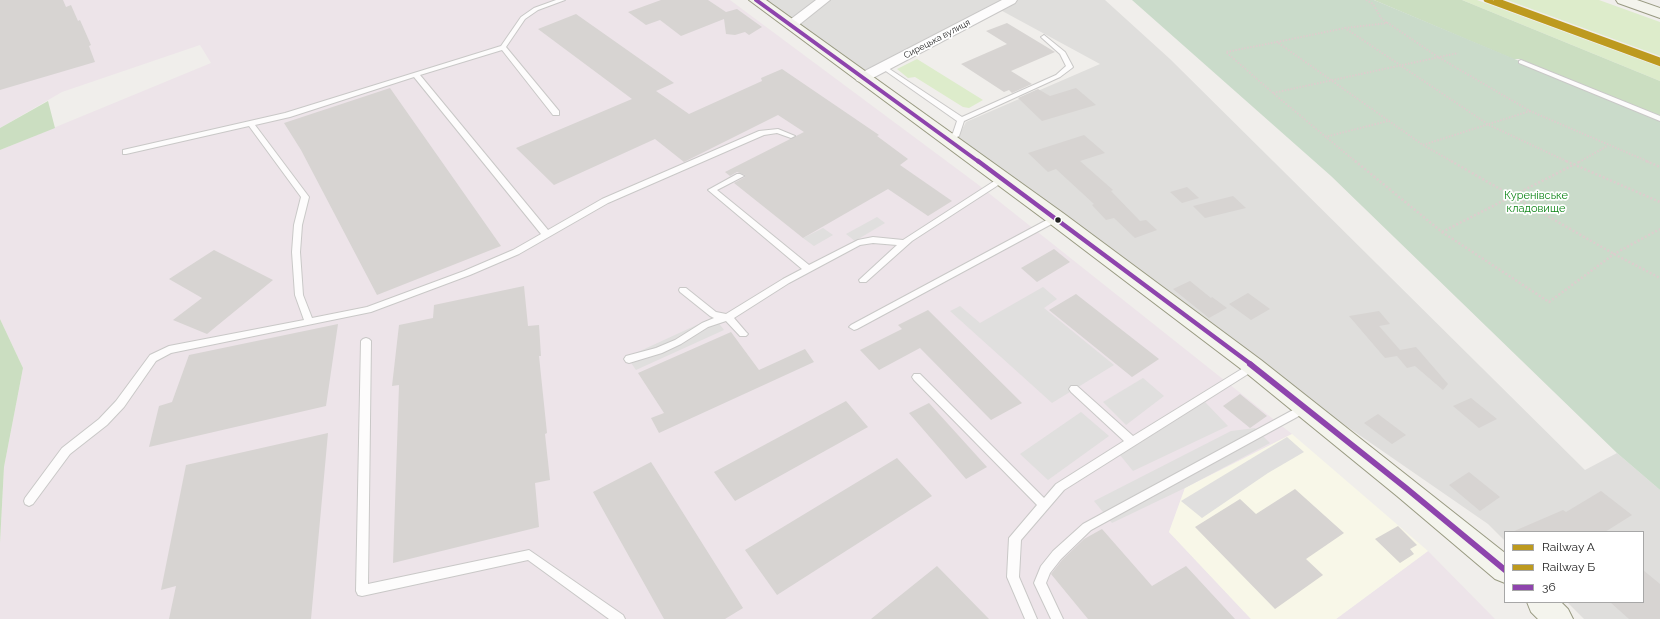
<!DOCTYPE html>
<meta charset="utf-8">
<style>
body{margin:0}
#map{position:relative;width:1660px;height:619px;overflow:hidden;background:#f0eeeb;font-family:Raleway,sans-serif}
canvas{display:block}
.legend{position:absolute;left:1504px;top:531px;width:140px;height:72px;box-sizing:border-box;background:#fff;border:1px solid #a7a7a7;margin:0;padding:5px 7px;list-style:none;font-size:12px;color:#222}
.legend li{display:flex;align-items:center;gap:8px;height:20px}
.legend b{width:20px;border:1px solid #a7a7a7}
</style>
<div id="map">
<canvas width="1660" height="619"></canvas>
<ul class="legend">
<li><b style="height:5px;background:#bd9a1f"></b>Railway A</li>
<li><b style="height:5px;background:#bd9a1f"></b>Railway Б</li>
<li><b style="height:5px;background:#8e44ad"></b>36</li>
</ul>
</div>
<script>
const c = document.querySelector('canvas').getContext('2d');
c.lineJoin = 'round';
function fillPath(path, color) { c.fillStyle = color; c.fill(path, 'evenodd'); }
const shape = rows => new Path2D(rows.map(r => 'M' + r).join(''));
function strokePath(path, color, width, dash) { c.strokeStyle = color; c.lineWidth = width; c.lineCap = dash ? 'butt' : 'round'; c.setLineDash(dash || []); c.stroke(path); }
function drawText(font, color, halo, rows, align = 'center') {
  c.font = font + ' Raleway,sans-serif'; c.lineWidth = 3.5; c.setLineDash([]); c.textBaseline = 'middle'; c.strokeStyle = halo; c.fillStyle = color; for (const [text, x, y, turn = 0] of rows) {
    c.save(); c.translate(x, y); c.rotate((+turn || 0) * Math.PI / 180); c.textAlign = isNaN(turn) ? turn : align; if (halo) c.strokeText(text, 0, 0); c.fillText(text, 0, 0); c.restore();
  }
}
const residential = shape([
 [764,0,1105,0,1170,59,1585,470,1617,453,1660,490,1660,619,1584,619,1567,602,1643,602,1643,532,1505,532,1505,541,1488,524,1339,421,956,141,966,122,1100,64,993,6,864,73]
]);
const industrial = shape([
 [0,0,730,0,976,183,1292,434,1185,488,1169,532,1251,619,0,619,0,543,4,467,23,368,0,319,0,150,211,63,200,45,62,92,0,128],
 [1428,551,1495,619,1336,619]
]);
const education = shape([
 [1292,434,1428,551,1336,619,1251,619,1169,532,1185,488]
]);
const grass = shape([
 [1462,0,1477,0,1660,67,1660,81],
 [1507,0,1599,0,1660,22,1660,56],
 [917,59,983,100,969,108,963,107,915,77,908,78,897,69]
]);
const forest = shape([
 [1374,0,1462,0,1660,81,1660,117,1520,59,1513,59],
 [48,101,55,128,0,150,0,128],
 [0,319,23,368,4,467,0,543]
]);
const cemetery = shape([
 [1132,0,1374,0,1660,120,1660,490,1617,453,1331,176]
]);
const parking = shape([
 [877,217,885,223,855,241,846,234],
 [823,228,833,235,814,246,803,238],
 [1043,287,1057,299,1044,308,1114,365,1052,403,950,311,960,306,980,323],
 [714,317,724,330,636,370,627,357],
 [1143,378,1164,396,1126,425,1103,402],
 [1205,402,1228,426,1133,471,1120,455],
 [1081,412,1109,436,1048,480,1020,454],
 [1255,428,1270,443,1185,488,1112,523,1094,501,1231,431],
 [1287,437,1304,452,1268,473,1202,518,1181,501]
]);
const building = shape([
 [0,0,63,0,66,7,71,5,78,21,80,20,91,45,89,46,95,62,0,90],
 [661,0,708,0,726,12,737,9,762,27,749,35,745,32,735,35,726,34,724,19,681,36,660,20,646,25,628,12],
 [576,14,674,83,656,91,689,114,762,81,761,78,782,69,879,135,877,136,908,159,900,165,952,201,928,216,888,189,803,238,734,183,745,177,745,175,737,172,730,176,725,172,804,132,778,115,684,162,655,139,554,185,516,148,632,99,538,29],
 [1007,23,1055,52,1011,71,1032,84,1012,93,1009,90,1004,92,961,64,1007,44,986,31],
 [390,88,501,246,377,295,301,150,284,123],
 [1076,88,1096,105,1042,121,1018,98,1038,89,1050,96],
 [1084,135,1105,153,1080,161,1113,190,1111,191,1140,221,1146,220,1157,230,1135,238,1114,218,1106,220,1092,205,1094,204,1056,169,1048,172,1028,153],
 [1187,187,1199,198,1182,203,1170,192],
 [1233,196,1246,208,1205,218,1193,206],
 [1054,249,1070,262,1037,282,1021,268],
 [214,250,273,280,207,334,173,320,202,298,169,279],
 [1190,281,1211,298,1212,297,1227,308,1209,318,1173,289],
 [524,286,528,326,539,325,541,356,539,356,547,433,545,434,550,480,535,483,539,527,393,563,399,385,392,386,399,325,433,318,434,305],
 [1248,293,1270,309,1251,320,1229,304],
 [1076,294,1159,359,1132,377,1049,310],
 [928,310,1022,403,991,420,920,348,879,370,860,350,902,329,898,325],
 [1379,311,1390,324,1379,326,1400,350,1416,347,1448,384,1443,390,1415,366,1407,368,1397,356,1385,358,1349,316],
 [338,324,326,406,149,447,159,406,172,402,189,355],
 [731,332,759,370,805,349,814,362,659,433,651,418,664,413,638,373],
 [1240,394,1267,416,1250,428,1223,406],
 [1471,398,1497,419,1479,428,1453,406],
 [846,401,868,427,735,501,714,472],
 [929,403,987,467,966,479,909,413],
 [1378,414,1406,435,1392,444,1364,423],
 [328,433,311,619,169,619,176,586,161,590,186,465],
 [897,458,932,496,777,595,745,550],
 [651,462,743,608,725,619,664,619,593,492],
 [1469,472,1500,497,1480,511,1449,485],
 [1295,489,1344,533,1306,559,1323,575,1275,609,1195,527,1240,499,1256,514],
 [1601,491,1632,515,1605,532,1512,532,1563,510,1566,512],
 [1398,526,1417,545,1410,549,1414,554,1400,563,1375,539],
 [1102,529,1152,586,1186,566,1235,619,1088,619,1051,574,1062,560,1084,539],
 [937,566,989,619,871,619],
 [1643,570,1660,584,1660,619,1629,619,1610,602,1643,602]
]);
const pathFar1 = shape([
 [1366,0,1373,4,1381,18,1387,23],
 [1345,28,1388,23,1438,57,1530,111,1649,162],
 [1273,93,1226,52,1277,42],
 [1325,137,1388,121],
 [1423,145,1530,111],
 [1356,162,1273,93,1458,53],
 [1453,162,1423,145,1277,42,1345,28,1489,125,1568,162],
 [1579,162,1607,146]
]);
const path = shape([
 [1355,161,1442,232,1549,302,1614,254,1660,229],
 [1451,161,1614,254,1660,278],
 [1566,161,1660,202],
 [1646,161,1660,167],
 [1442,232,1581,161]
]);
const service = shape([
 [556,0,565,0,538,10,525,19,506,47,559,111,559,115,553,115,502,50,420,75,548,230,602,199,759,131,778,129,795,136,791,138,777,133,764,135,608,203,519,254,470,275,371,312,171,353,156,361,124,407,107,425,70,454,33,504,29,506,25,504,24,501,25,498,62,448,99,419,116,401,150,355,169,346,304,320,295,295,292,252,294,225,301,197,249,126,126,154,123,154,123,150,285,113,501,46,521,17,534,8,556,0],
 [414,77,541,234,513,250,464,271,367,307,312,318,303,295,300,252,302,225,309,197,255,125,290,117,414,77],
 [1044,35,1065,52,1073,67,1072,68,1060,77,964,121,959,136,947,142,943,140,953,133,957,121,880,67,883,65,885,66,962,117,1056,75,1066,66,1060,54,1042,38,1041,37,1044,35],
 [1521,60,1660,116,1660,121,1519,63,1519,61,1521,60],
 [737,174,740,174,744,176,717,190,809,265,858,240,873,237,903,240,999,178,1005,178,1006,180,912,241,866,282,860,282,859,280,897,245,873,243,860,245,789,283,734,318,746,332,748,334,746,336,740,336,726,321,708,327,681,344,662,353,629,363,626,362,624,359,626,356,656,348,675,340,702,323,714,318,710,316,680,292,679,290,680,288,686,288,716,312,726,314,783,279,802,269,708,190,737,174],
 [1056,215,1060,218,1059,220,857,329,854,330,849,327,851,325,1056,215],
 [366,338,369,339,371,341,368,584,529,550,623,615,625,619,609,619,528,560,362,596,358,595,356,591,361,341,363,339,366,338],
 [1253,362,1256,363,1258,366,1256,369,1064,490,1021,540,1019,577,1037,619,1025,619,1007,577,1009,538,1037,505,914,380,912,377,914,374,920,374,1044,498,1056,484,1124,441,1071,392,1069,389,1071,386,1077,386,1133,436,1253,362],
 [1304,404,1308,405,1309,408,1308,411,1091,530,1061,559,1050,573,1046,583,1063,619,1051,619,1034,583,1041,566,1053,551,1083,524,1304,404]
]);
const minor = shape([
 [816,0,830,0,795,28,787,28,785,25,787,22,816,0],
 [1002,0,1017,0,1015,3,867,81,862,82,857,81,855,78,857,75,1002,0]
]);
const secondary = shape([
 [749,0,766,0,1063,213,1261,360,1505,553,1505,583,1495,579,1397,496,1245,372,1049,223,749,0],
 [1616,0,1637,0,1660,8,1660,18,1618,3,1616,0],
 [1527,602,1561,602,1568,609,1573,619,1538,619,1531,612,1527,602]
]);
const bus1Far2 = shape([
 [756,0,979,162]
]);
const bus1Far1 = shape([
 [978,161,1252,365]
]);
const bus1 = shape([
 [1250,364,1406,488,1505,570]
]);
const rail1 = shape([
 [1486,0,1660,64]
]);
const rail2 = shape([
 [1496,0,1660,60]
]);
const markers = [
 [1058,220,3.5,"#222"]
];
const farStreetnames = [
 ["Сирецька вулиця",937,39,-28]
];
const parkNames = [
 ["Куренівське",1536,196],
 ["кладовище",1536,209]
];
fillPath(residential, '#dfdedc');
fillPath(industrial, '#ede4e9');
fillPath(education, '#f8f7e8');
fillPath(grass, '#ddeccb');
fillPath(forest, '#cbdec1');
fillPath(cemetery, '#cadbca');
fillPath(parking, '#e0dfde');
fillPath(building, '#d7d4d2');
strokePath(service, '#c9c8c7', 2);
strokePath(minor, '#c9c8c7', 2);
strokePath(secondary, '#999a82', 2);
strokePath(pathFar1, '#dccecd', 2, [1.5, 1.5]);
strokePath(path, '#dccecd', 2.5, [2, 2]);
fillPath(service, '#fdfcfc');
fillPath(minor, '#fdfcfc');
fillPath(secondary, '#f4f4ed');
strokePath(bus1Far2, '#8e44ad', 4);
strokePath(bus1Far1, '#8e44ad', 4.5);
strokePath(bus1, '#8e44ad', 6);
strokePath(rail1, '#bd9a1f', 4.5);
strokePath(rail2, '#bd9a1f', 4.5);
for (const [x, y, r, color] of markers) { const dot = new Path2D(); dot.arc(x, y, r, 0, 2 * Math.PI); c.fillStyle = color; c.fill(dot); strokePath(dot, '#fff', 1.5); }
drawText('9px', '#222', '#fff', farStreetnames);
drawText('11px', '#0c8416', '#fff', parkNames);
</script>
